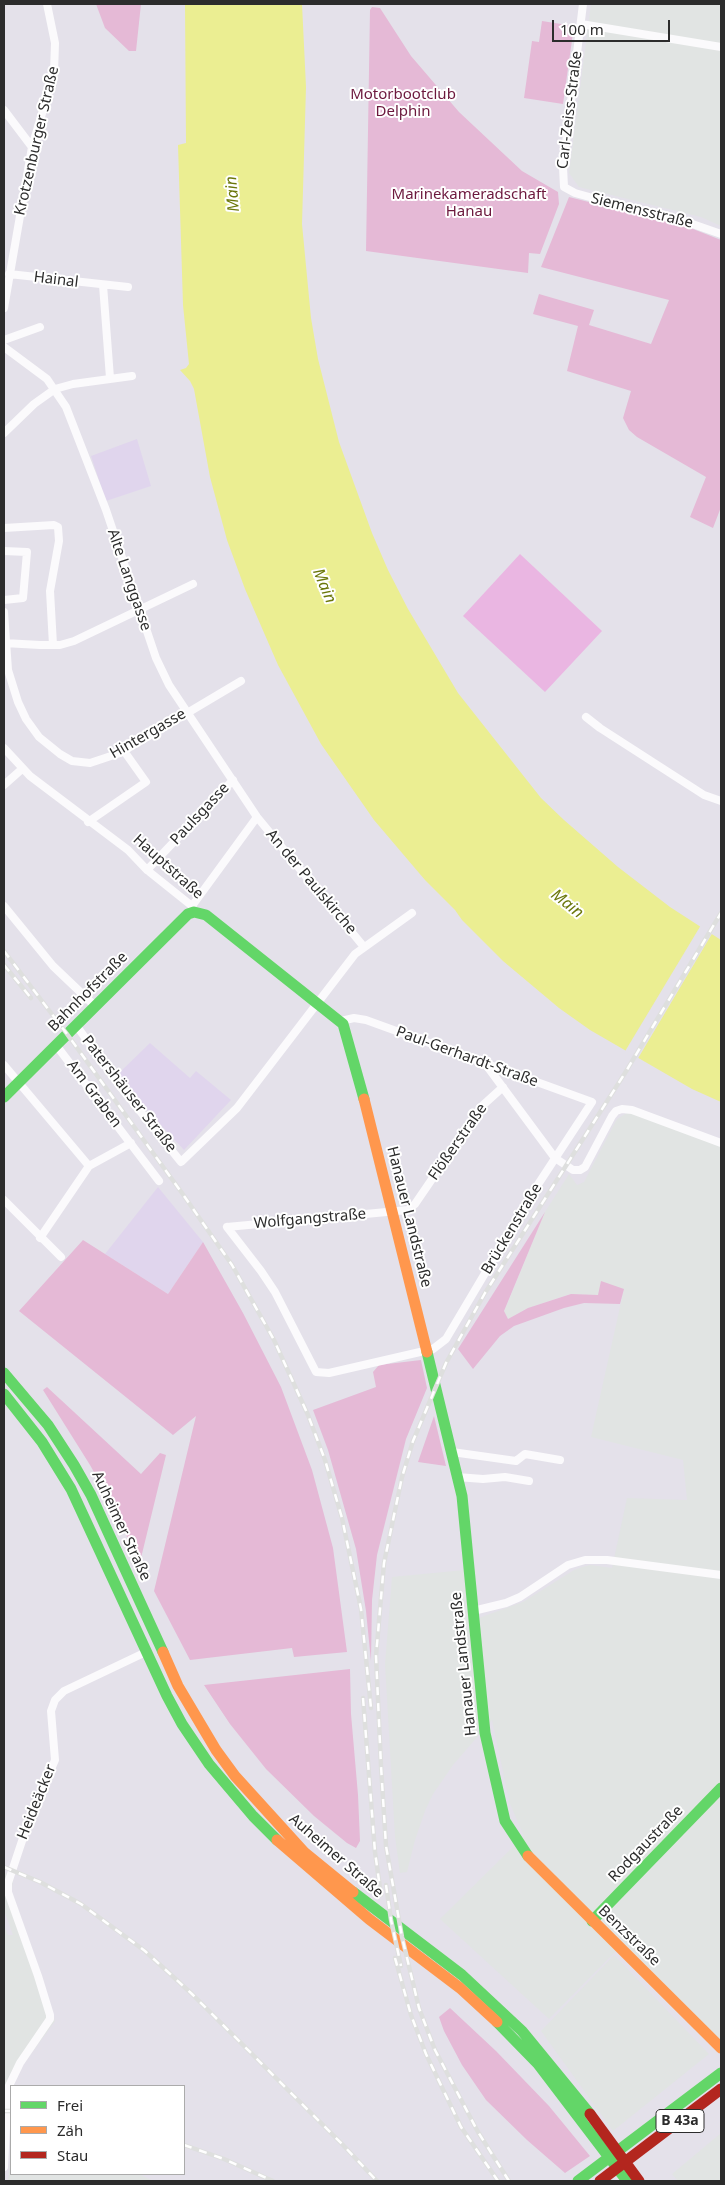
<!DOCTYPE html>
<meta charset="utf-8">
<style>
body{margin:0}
#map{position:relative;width:725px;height:2185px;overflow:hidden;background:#e4e1ea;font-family:"Noto Sans",sans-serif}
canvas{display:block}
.frame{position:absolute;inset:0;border:5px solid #2c2c2c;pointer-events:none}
.legend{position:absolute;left:10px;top:2085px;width:175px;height:90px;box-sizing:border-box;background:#fff;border:1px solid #ababab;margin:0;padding:6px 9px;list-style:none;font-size:15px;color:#2c2c2c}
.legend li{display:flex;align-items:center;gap:10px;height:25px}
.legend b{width:25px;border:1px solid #ababab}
.scale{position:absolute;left:552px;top:20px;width:118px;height:22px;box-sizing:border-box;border:2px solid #2c2c2c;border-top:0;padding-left:6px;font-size:15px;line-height:18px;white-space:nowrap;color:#2c2c2c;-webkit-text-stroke:4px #fff;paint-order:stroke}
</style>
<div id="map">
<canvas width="725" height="2185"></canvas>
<div class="frame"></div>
<ul class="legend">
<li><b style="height:6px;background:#63d668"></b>Frei</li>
<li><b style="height:6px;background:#ff974d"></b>Zäh</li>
<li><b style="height:6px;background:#b3261e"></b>Stau</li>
</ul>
<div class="scale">100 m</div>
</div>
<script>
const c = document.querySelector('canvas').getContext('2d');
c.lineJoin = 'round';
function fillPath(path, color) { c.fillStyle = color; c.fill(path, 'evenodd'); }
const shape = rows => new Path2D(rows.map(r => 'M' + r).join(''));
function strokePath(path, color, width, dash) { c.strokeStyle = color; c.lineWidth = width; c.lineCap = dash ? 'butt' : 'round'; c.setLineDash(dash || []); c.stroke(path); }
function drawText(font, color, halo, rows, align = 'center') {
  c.font = font + ' "Noto Sans",sans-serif'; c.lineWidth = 4; c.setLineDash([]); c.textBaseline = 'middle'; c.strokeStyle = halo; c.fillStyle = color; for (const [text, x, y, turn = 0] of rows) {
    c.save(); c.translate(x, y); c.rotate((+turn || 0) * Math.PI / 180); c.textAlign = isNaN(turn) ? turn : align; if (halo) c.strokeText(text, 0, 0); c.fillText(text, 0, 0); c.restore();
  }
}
const industrial = shape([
 [591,4,721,4,721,226,701,217,579,187,569,173],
 [632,1110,721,1143,721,2041,622,1945,549,2019,440,1919,524,1836,510,1804,492,1720,453,1765,433,1794,425,1811,415,1840,407,1872,400,1873,395,1837,385,1664,392,1577,475,1569,479,1618,523,1602,574,1570,582,1567,590,1565,612,1568,627,1498,687,1500,683,1460,591,1437,624,1289,598,1295,570,1294,528,1308,508,1319,504,1312,545,1212,569,1174,577,1185,584,1182,617,1119],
 [4,1873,14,1875,11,1895,55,2021,4,2091,4,1926,8,1935,13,1935,4,1910],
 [614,1955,709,2054,613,2131,541,2031],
 [721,2133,721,2181,678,2181,672,2174],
 [11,2150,11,2174,139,2174,153,2181,8,2181]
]);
const education = shape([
 [137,439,151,486,106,501,91,456],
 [150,1043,190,1078,196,1071,231,1100,184,1150,135,1097,118,1074],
 [158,1187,203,1242,168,1294,105,1254]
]);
const green = shape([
 [96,4,141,4,136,51,129,51,105,28],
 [372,7,380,8,411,56,459,112,522,171,558,192,559,204,540,254,529,253,528,273,366,251,370,10],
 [542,21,574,26,563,104,524,98,532,41,539,42],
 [569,197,688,227,721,240,721,507,713,528,690,517,706,477,637,437,629,430,623,418,631,391,567,371,578,326,533,314,539,294,594,310,589,325,651,344,669,300,541,267],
 [545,1212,504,1311,508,1319,528,1308,571,1294,598,1295,601,1281,624,1289,620,1304,584,1303,564,1308,514,1326,500,1336,473,1369,458,1349],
 [83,1240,168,1294,203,1242,243,1313,281,1387,312,1470,333,1548,347,1652,294,1657,292,1648,190,1660,154,1591,196,1416,173,1435,19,1311],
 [421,1360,427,1388,406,1439,377,1555,372,1600,371,1661,366,1611,356,1549,328,1450,313,1410,376,1387,373,1372,379,1365],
 [47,1387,141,1474,160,1453,166,1455,141,1558,136,1557,113,1506,90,1465,43,1390],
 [434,1416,446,1466,418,1462],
 [350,1669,351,1714,358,1795,360,1841,356,1848,347,1843,314,1816,266,1769,230,1724,204,1685],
 [450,2008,496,2051,549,2106,590,2156,565,2173,527,2140,486,2100,462,2065,444,2031,439,2017]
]);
const pitch = shape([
 [520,554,602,631,545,692,463,616]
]);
const water = shape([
 [185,4,302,4,306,87,302,224,311,318,318,359,339,442,372,533,388,570,408,609,458,693,541,798,564,820,618,867,670,907,721,940,721,1102,692,1089,590,1030,559,1008,503,961,462,920,455,910,425,880,374,820,321,744,278,665,245,589,227,540,210,477,194,389,190,381,180,370,186,368,189,364,183,305,178,145,186,143]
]);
const pier = shape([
 [701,925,713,932,637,1060,624,1053]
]);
const street = shape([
 [583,4,563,167,564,187,575,193,629,208,681,220,721,234],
 [581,24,721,47],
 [4,110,32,147],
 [9,274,128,287],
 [103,285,110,378],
 [4,308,32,147,54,73,55,43,47,4],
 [4,340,40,327],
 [4,347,47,379,66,407,106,510,156,658,169,685,257,817,364,947],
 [4,433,34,404,55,389,73,384,132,376],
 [4,528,54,525,58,527,59,541,50,591,53,645],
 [4,551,27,552,23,598,4,600],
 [4,612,8,670,18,702,26,719,39,737,60,754,72,761,90,763,120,753,241,681],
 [4,643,40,645,60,645,74,641,193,584],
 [586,717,600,728,704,795,721,801],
 [4,748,30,776,128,850,147,870,192,906,194,912],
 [4,785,22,769],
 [88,822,146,782,124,751],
 [147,870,233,780],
 [4,906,53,966,96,1007],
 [192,906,257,817],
 [76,1025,119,1085,181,1162,237,1108,355,954,412,913],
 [56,1045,159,1181],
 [484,1062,555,1158,573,1170,580,1170,585,1167,612,1116,616,1111,622,1109,632,1110,721,1143],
 [4,1065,89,1166],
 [4,1200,61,1257],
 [227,1227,261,1271,275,1292,316,1372,329,1373,433,1349,446,1339,535,1189,592,1102,366,1020,354,1018,341,1021],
 [227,1227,408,1210,415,1204,482,1106,503,1087],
 [40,1238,89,1166,131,1143],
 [452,1452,516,1461,525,1454,560,1460],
 [457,1477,483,1479,505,1477,529,1481],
 [473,1611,506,1603,520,1597,568,1565,585,1560,607,1560,721,1575],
 [4,2167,8,2088,20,2063,50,2019,50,2015,38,1976,8,1892,8,1883,28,1823,55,1760,51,1711,55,1700,64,1691,146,1652]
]);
const fast = shape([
 [4,1097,188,914,194,912,206,915,343,1024,364,1099],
 [427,1352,462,1496,485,1733,505,1821,528,1856],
 [4,1373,48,1425,74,1465,91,1495,163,1652],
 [4,1394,42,1442,71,1489,167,1696,182,1724,209,1764,253,1816,277,1840],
 [353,1892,462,1975,522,2031,590,2114],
 [592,1921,721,1788],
 [497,2022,538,2064,627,2181],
 [578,2181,721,2073]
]);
const slow = shape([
 [364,1099,427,1352],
 [163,1652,178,1686,216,1750,235,1776,304,1852,353,1892],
 [277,1840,369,1919,460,1988,497,2022],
 [528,1856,721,2048]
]);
const jam = shape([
 [590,2114,639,2181],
 [600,2181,721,2089]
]);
const rail = shape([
 [4,951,67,1034,182,1193,232,1265,274,1340,308,1415,325,1460,342,1518,361,1609,371,1708],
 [4,965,31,998],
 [363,1698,375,1852,381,1895],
 [4,1867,40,1882,81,1904,145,1951,192,1994,342,2144,377,2181],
 [386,1885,391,1920,401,1966],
 [395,1958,411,2015,426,2054,461,2127,498,2181],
 [4,2111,11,2111],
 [184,2145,224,2159,273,2181],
 [509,2181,478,2132,435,2050,419,2008,402,1937,386,1846,381,1766,376,1656,384,1563,402,1477,413,1441,446,1363,485,1293,625,1073,721,913]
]);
const shields = [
 [680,2121,48]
];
const shieldNames = [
 ["B 43a",680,2121]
];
const parkNames = [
 ["Motorbootclub",403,95],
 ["Delphin",403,112],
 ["Marinekameradschaft",469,195],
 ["Hanau",469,212]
];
const streetNames = [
 ["Carl-Zeiss-Straße",570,110,-83],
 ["Krotzenburger Straße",37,141,-77],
 ["Siemensstraße",642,211,14],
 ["Hainal",56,280,7],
 ["Alte Langgasse",129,580,71],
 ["Hintergasse",148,734,-30],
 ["Paulsgasse",200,814,-47],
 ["Hauptstraße",168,867,42],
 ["An der Paulskirche",311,882,50],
 ["Bahnhofstraße",88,992,-45],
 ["Paul-Gerhardt-Straße",467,1057,20],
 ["Am Graben",94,1094,53],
 ["Patershäuser Straße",129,1094,52],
 ["Flößerstraße",458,1142,-55],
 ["Hanauer Landstraße",409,1217,76],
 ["Wolfgangstraße",310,1219,-5],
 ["Brückenstraße",512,1229,-59],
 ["Auheimer Straße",121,1526,65],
 ["Hanauer Landstraße",464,1664,-96],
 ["Heideäcker",37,1802,-68],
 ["Rodgaustraße",646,1844,-46],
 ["Auheimer Straße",336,1856,41],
 ["Benzstraße",629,1936,44]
];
const waterNames = [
 ["Main",233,194,-95],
 ["Main",324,586,67],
 ["Main",567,904,38]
];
fillPath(industrial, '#e1e4e3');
fillPath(education, '#e0d5ed');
fillPath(green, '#e5b9d6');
fillPath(pitch, '#eab6e2');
fillPath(water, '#ebee92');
fillPath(pier, '#e4e1ea');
strokePath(street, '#fbfafc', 8);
strokePath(fast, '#63d668', 11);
strokePath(slow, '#ff974d', 11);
strokePath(jam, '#b3261e', 11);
strokePath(rail, '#dedfde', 4.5);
strokePath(rail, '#fff', 2.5, [8]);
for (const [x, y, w] of shields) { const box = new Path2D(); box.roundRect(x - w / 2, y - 11.5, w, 23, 4); c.fillStyle = '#fff'; c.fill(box); strokePath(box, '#2c2c2c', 1); }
drawText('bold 14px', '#2c2c2c', null, shieldNames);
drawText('15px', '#6c183d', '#fff', parkNames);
drawText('15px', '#2c2c2c', '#fff', streetNames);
drawText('italic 16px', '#6b770b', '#fff', waterNames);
</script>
